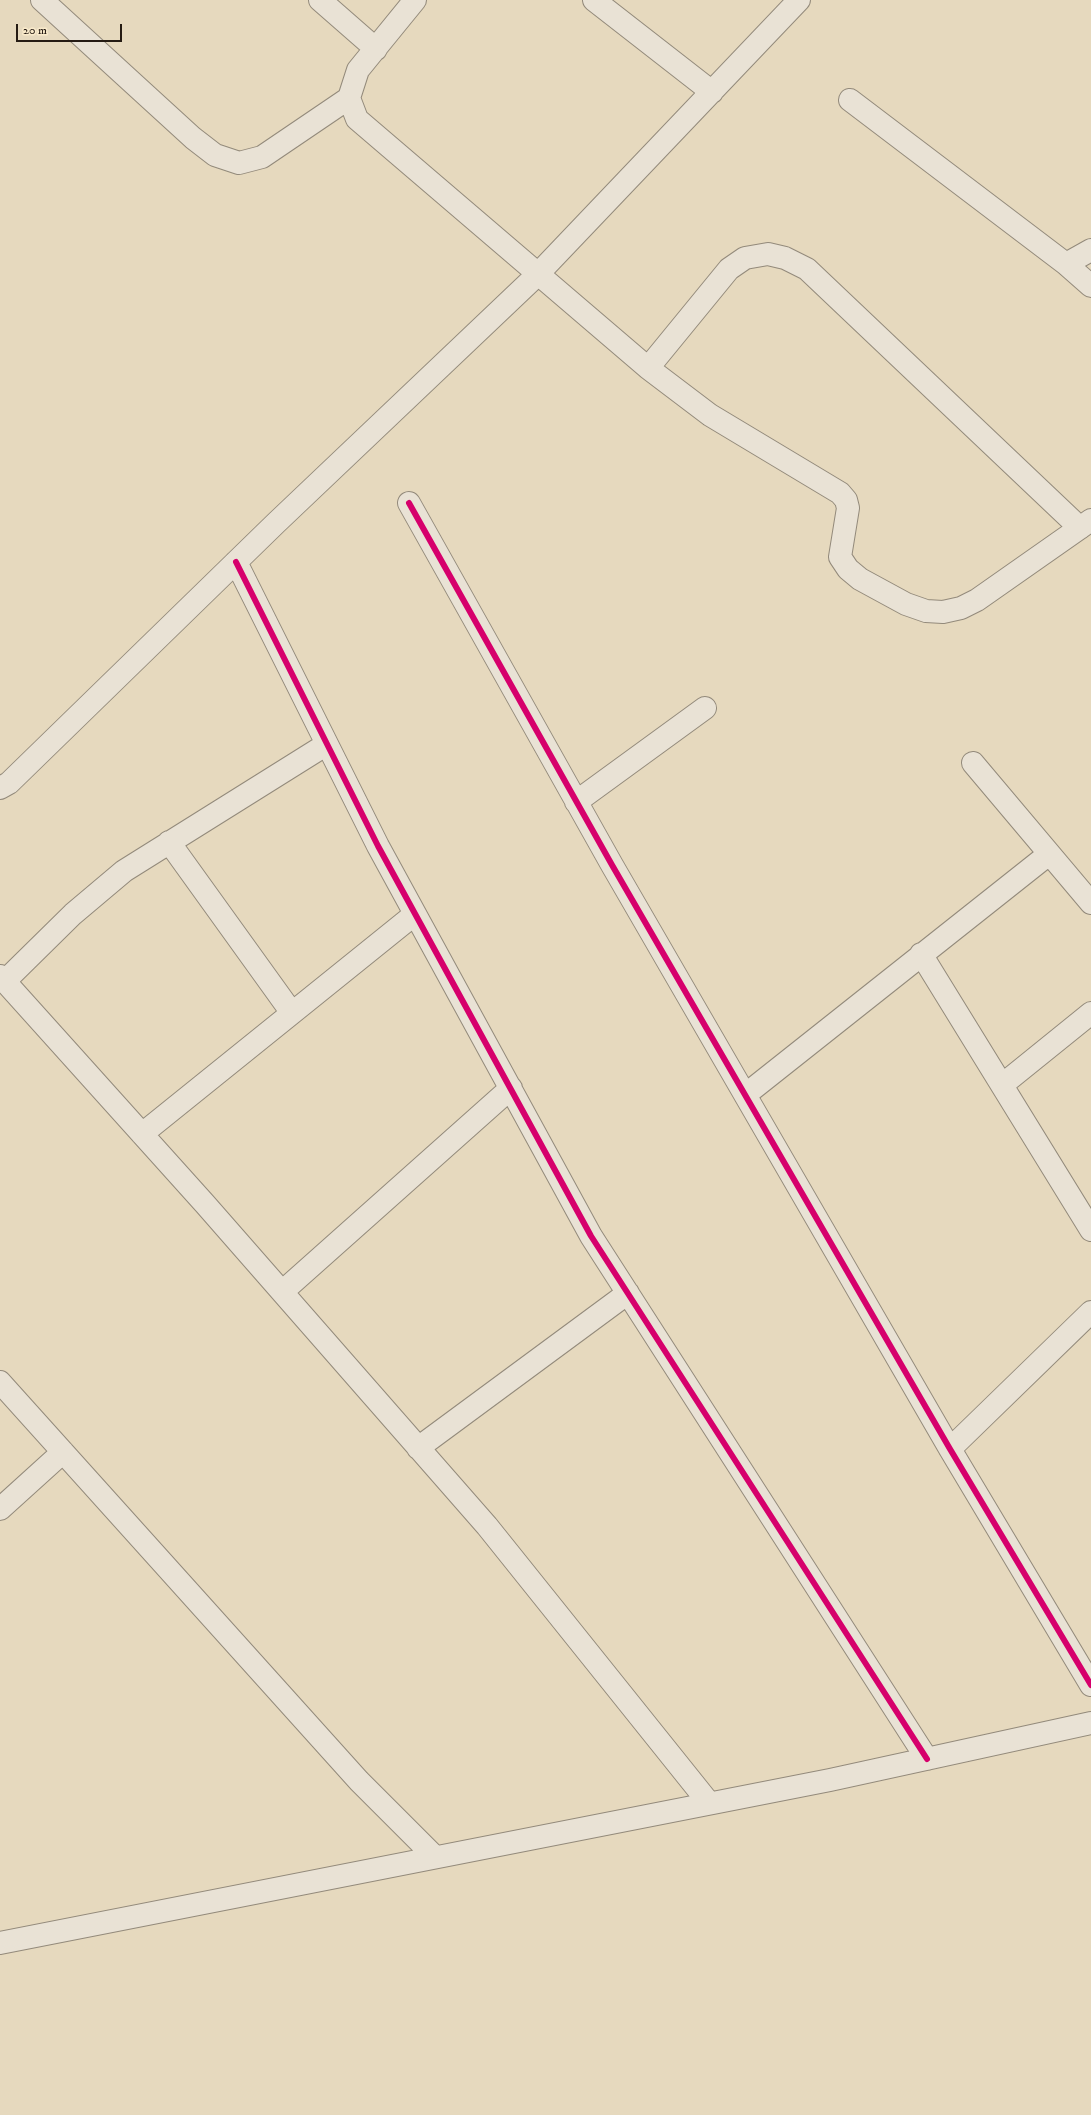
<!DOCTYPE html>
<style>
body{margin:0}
#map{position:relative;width:1091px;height:2115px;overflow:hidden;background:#e6d9be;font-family:"IM FELL DW Pica",serif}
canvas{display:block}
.scale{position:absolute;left:16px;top:24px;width:106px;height:18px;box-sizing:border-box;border:2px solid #251b13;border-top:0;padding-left:5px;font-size:12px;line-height:14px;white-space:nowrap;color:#251b13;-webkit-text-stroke:3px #f9eaca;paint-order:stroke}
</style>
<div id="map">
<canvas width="1091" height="2115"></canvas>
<div class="scale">20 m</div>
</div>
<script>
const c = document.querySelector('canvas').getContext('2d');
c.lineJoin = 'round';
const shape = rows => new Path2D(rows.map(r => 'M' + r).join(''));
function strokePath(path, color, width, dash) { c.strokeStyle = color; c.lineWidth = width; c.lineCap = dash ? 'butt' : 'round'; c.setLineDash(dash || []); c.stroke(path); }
const minor = shape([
 [42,0,193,138,215,155,239,163,262,157,349,98],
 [320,0,376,49],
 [415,0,358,70,349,98,357,119,648,368,710,415,840,493,846,500,848,508,840,557,848,569,860,579,906,604,926,611,943,612,961,608,977,600,1091,520],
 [594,0,712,92],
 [850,100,1066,264,1091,286],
 [1066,264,1091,250],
 [648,368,729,269,745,258,768,254,785,258,807,269,1080,528],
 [409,503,612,865,950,1449,1091,1685],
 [236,562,378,846,591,1236,927,1759],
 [973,763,1091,903],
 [0,788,9,783,276,523,537,275,799,0],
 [576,802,705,708],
 [169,842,292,1013],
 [921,954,1091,1230],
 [0,976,205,1204,487,1526,709,1803],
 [5,981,73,914,124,871,327,744],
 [1002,1085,1091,1013],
 [745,1095,1049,854],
 [142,1134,415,914],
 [282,1292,511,1088],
 [0,1382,359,1781,435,1857],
 [418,1448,628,1293],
 [950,1449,1091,1312],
 [0,1509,63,1452],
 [0,1943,830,1780,1091,1723]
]);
const cycleway = shape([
 [409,503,612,865,950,1449,1091,1685],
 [236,562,378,846,591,1236,927,1759]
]);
strokePath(minor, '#938a7b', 24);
strokePath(minor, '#e9e2d5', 22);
strokePath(cycleway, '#d6006c', 6);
</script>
